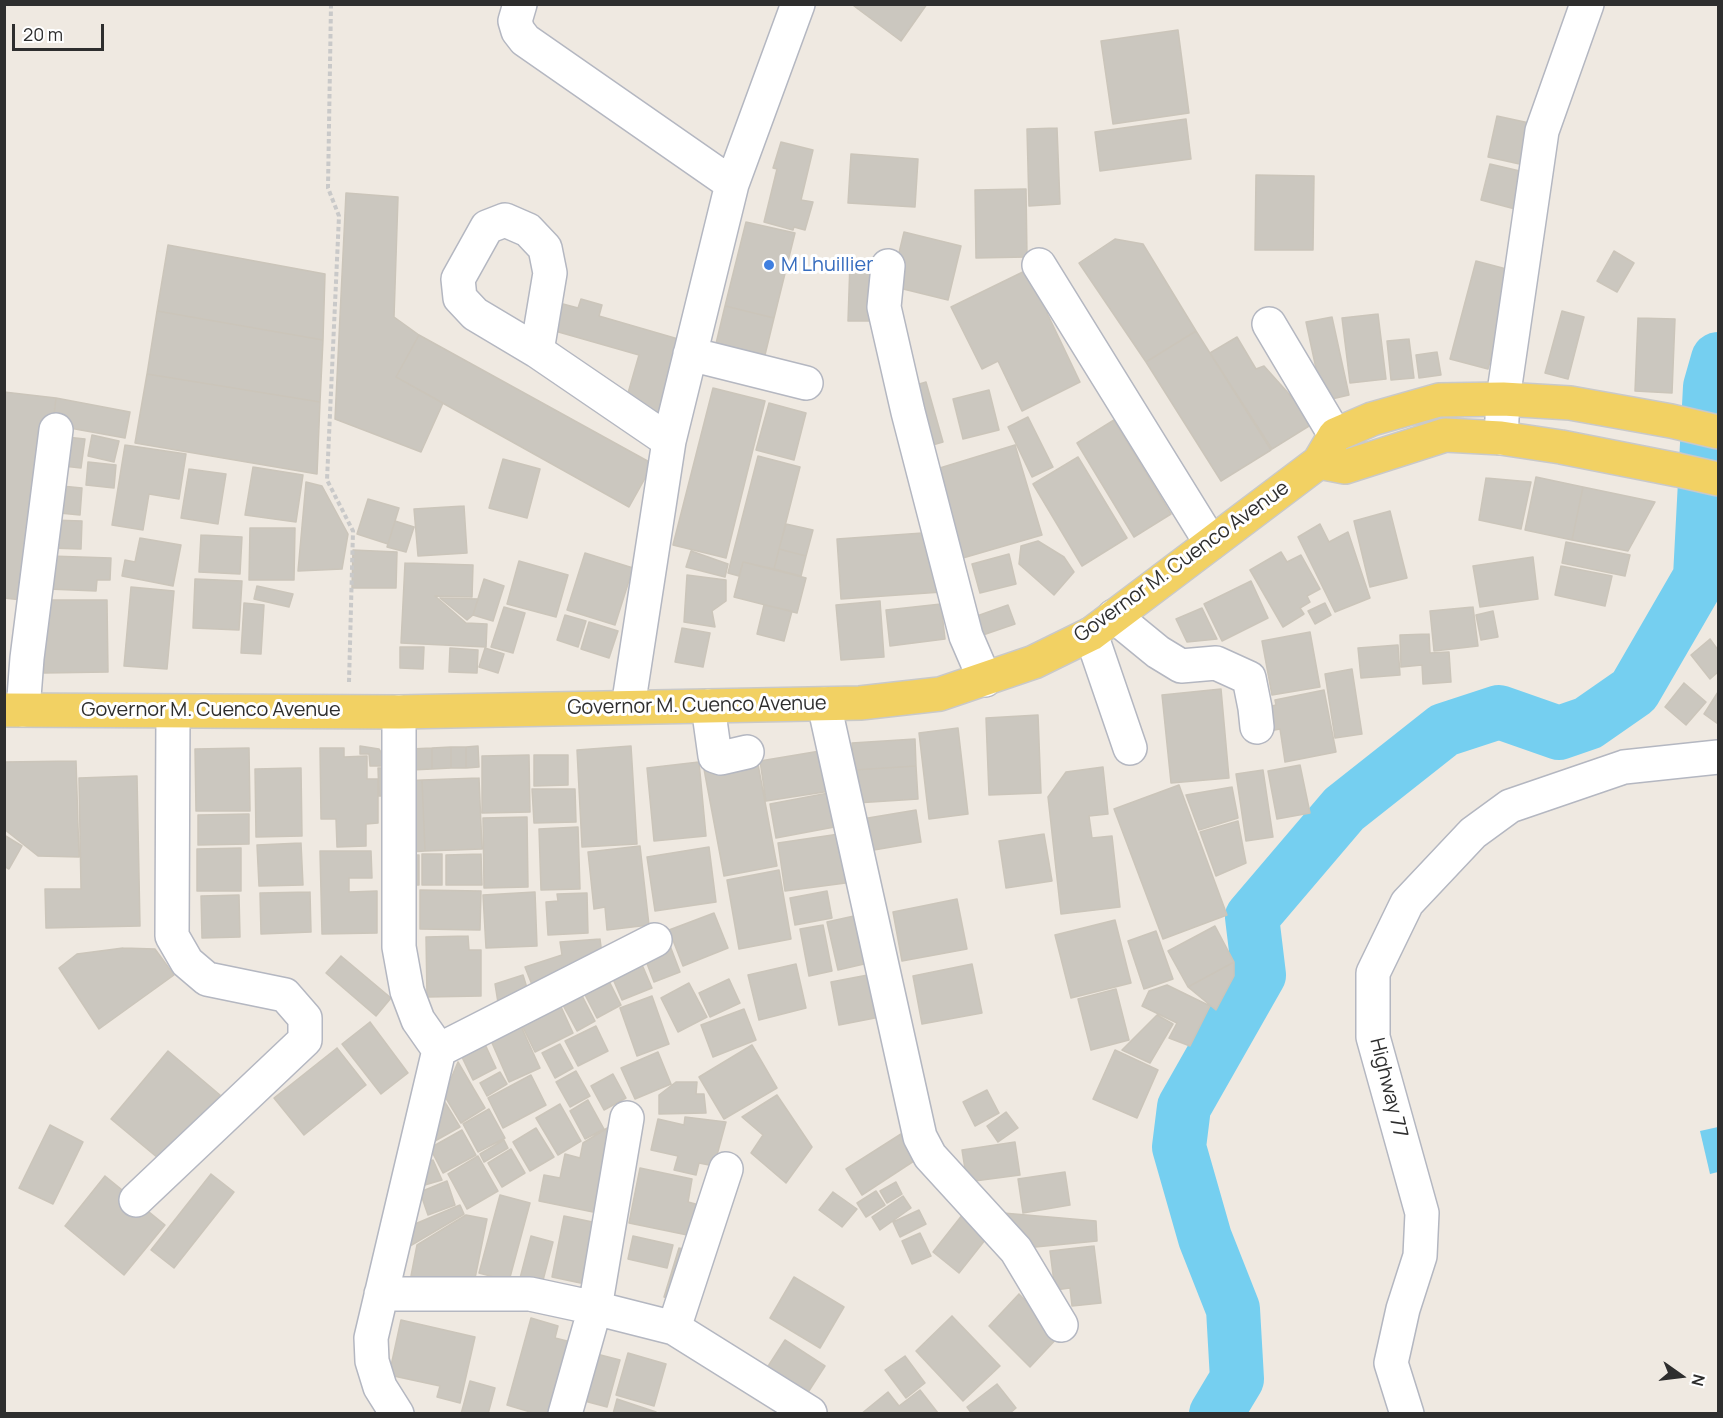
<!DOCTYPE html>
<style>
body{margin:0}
#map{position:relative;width:1723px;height:1418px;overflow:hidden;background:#efe9e1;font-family:Manrope,sans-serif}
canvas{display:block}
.frame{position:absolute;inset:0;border:6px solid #2e2e2e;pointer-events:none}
.north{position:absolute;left:1651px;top:1346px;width:60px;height:60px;-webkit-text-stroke:4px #fff;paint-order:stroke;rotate:104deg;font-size:16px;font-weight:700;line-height:24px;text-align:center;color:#2e2e2e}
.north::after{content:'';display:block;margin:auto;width:21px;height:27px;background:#2e2e2e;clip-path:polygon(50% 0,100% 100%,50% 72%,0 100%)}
.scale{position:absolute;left:12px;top:24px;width:92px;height:27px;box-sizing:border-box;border:3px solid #2e2e2e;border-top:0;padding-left:8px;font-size:18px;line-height:21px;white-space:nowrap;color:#2e2e2e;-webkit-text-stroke:4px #fff;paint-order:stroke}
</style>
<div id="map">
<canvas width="1723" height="1418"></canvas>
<div class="frame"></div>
<div class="north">N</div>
<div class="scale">20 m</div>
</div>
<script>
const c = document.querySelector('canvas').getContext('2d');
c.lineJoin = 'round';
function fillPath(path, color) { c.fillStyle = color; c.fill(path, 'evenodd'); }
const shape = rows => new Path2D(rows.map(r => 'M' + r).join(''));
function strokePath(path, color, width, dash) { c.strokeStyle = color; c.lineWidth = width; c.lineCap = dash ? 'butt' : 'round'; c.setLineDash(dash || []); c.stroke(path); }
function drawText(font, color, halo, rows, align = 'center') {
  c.font = font + ' Manrope,sans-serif'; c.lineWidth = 6; c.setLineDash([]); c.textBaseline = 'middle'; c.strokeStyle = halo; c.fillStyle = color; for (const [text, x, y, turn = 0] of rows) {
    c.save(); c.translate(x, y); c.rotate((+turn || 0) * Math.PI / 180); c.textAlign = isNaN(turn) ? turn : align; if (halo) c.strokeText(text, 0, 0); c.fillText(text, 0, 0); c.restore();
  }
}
const water = shape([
 [1718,1127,1718,1172,1710,1174,1700,1131]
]);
const river = shape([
 [1216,1414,1237,1379,1233,1309,1205,1238,1179,1147,1184,1107,1259,975,1252,917,1344,809,1444,730,1499,712,1559,733,1588,723,1634,691,1700,577,1710,387,1718,359]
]);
const building = shape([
 [855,4,927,4,901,41,854,6,855,4],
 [1178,30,1189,113,1113,124,1101,41,1178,30],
 [1497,116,1534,124,1524,165,1488,157,1497,116],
 [1186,119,1191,159,1100,171,1095,132,1186,119],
 [1057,128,1060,204,1029,206,1027,129,1057,128],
 [781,142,813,150,801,200,813,202,805,230,794,227,793,230,764,222,777,169,773,168,781,142],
 [851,154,918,159,915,207,848,203,851,154],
 [1490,164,1524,172,1515,209,1481,200,1490,164],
 [1256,175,1314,176,1313,250,1255,250,1256,175],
 [1026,189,1027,257,976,258,975,190,1026,189],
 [346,193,398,197,394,317,419,335,396,377,443,403,421,452,335,419,346,193],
 [746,222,795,233,774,318,725,306,746,222],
 [904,232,961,246,948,300,891,286,904,232],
 [1115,239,1143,244,1196,331,1146,362,1079,263,1115,239],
 [168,245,325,274,323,340,157,311,168,245],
 [1614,251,1634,263,1617,292,1597,281,1614,251],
 [1476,261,1514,271,1488,369,1450,359,1476,261],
 [850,262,882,262,880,321,848,321,850,262],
 [1031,268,1052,310,1047,313,1080,382,1022,411,998,361,982,369,951,307,1031,268],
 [581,299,602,305,599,316,685,341,662,418,624,407,639,355,555,331,563,304,578,308,581,299],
 [725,306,774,318,763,363,714,352,725,306],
 [157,311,323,340,320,402,147,374,157,311],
 [1562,311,1584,317,1568,379,1545,373,1562,311],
 [1378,314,1386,379,1350,383,1342,318,1378,314],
 [1332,317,1349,395,1323,401,1306,322,1332,317],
 [1638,318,1675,319,1672,393,1635,391,1638,318],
 [1196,331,1271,450,1221,481,1146,362,1196,331],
 [419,335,653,464,629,507,396,377,419,335],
 [1237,337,1256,369,1264,366,1298,404,1309,426,1272,449,1210,353,1237,337],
 [1409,339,1414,378,1391,380,1387,341,1409,339],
 [1437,352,1441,375,1419,378,1416,355,1437,352],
 [147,374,320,402,317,474,135,443,147,374],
 [926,382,943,442,922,448,906,388,926,382],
 [713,388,765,401,726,558,673,545,713,388],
 [989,390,999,430,963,439,953,399,989,390],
 [4,392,56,398,31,601,4,598,4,392],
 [56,398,130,412,125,438,53,425,56,398],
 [769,403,806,413,794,460,756,450,769,403],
 [1028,417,1053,467,1032,477,1008,427,1028,417],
 [1114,420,1171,514,1134,537,1077,443,1114,420],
 [92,435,119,441,114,462,88,456,92,435],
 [57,436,85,439,81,468,54,465,57,436],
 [125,445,186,454,179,499,149,494,143,530,112,525,125,445],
 [1015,445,1042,535,956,560,930,471,1015,445],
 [758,456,800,467,774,569,743,562,739,576,728,573,758,456],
 [1078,457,1127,538,1082,566,1033,484,1078,457],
 [503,459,540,469,527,518,489,508,503,459],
 [88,462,116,465,114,488,86,485,88,462],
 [253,467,303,475,296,522,245,515,253,467],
 [189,469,226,474,218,524,181,518,189,469],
 [1536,477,1583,487,1572,540,1525,530,1536,477],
 [1486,478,1531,482,1521,529,1479,520,1486,478],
 [306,482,322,486,348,534,342,569,298,571,306,482],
 [51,485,82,488,80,515,49,512,51,485],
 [1583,487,1655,502,1628,551,1572,540,1583,487],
 [368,499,399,508,388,544,357,534,368,499],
 [464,506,467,553,418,556,414,509,464,506],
 [1390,511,1407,578,1370,587,1354,521,1390,511],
 [51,520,82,521,81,549,50,548,51,520],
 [395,521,414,527,406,552,387,547,395,521],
 [786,524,813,530,806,556,779,549,786,524],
 [1320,524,1329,542,1348,532,1370,598,1335,612,1298,537,1320,524],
 [250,528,295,528,294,580,249,580,250,528],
 [937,532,942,592,841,599,837,539,937,532],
 [201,535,242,537,240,574,199,572,201,535],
 [140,538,181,545,173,586,122,576,125,560,135,562,140,538],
 [1038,541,1064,557,1074,572,1054,595,1019,564,1021,546,1038,541],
 [1566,542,1630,555,1625,576,1562,563,1566,542],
 [779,549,806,556,801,576,774,569,779,549],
 [353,550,397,552,396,588,352,588,353,550],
 [691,551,728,564,725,577,686,567,691,551],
 [1281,552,1287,562,1301,555,1320,589,1307,596,1310,602,1300,608,1304,614,1283,627,1250,570,1281,552],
 [585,553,633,568,615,625,567,610,585,553],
 [1009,554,1016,584,980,593,972,564,1009,554],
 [50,556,111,558,110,580,97,580,96,591,48,589,50,556],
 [1533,557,1538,599,1480,607,1473,566,1533,557],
 [519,561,568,575,556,617,507,604,519,561],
 [743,562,806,578,797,613,734,597,743,562],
 [405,563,473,565,472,597,435,596,466,623,487,624,486,647,401,643,405,563],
 [1561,566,1612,576,1605,606,1555,595,1561,566],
 [687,575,726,580,726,601,712,611,715,627,684,622,687,575],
 [195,579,242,581,239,630,193,628,195,579],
 [484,579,504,586,493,621,473,615,484,579],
 [1251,581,1268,618,1222,641,1204,604,1251,581],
 [257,586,293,594,289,607,254,599,257,586],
 [131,587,174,591,167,669,124,666,131,587],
 [440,598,478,599,473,615,467,620,440,598],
 [44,600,107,600,108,672,44,673,44,600],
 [880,601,884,657,841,660,836,605,880,601],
 [244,603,264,605,261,654,241,653,244,603],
 [1325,603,1331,615,1315,624,1308,611,1325,603],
 [941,604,945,639,890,646,886,610,941,604],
 [764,605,792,611,784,641,757,634,764,605],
 [1008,605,1015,624,980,636,974,617,1008,605],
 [504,607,525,613,513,653,491,647,504,607],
 [1473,607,1478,646,1434,651,1430,611,1473,607],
 [1202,608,1217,639,1187,642,1176,619,1202,608],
 [1493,611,1498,637,1481,640,1476,615,1493,611],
 [565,615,586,621,578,647,557,640,565,615],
 [589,622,618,631,609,658,581,649,589,622],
 [682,628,710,633,703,667,675,662,682,628],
 [1310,632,1320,687,1272,695,1262,641,1310,632],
 [1429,634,1430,653,1449,652,1451,682,1423,684,1422,665,1401,667,1400,635,1429,634],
 [1710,639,1718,650,1718,672,1710,679,1691,655,1710,639],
 [1398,645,1400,675,1361,678,1358,648,1398,645],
 [400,647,424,647,423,669,400,668,400,647],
 [450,648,478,650,477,673,449,672,450,648],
 [485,648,504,654,498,673,479,667,485,648],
 [1352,669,1362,734,1335,738,1325,674,1352,669],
 [1684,683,1706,702,1686,725,1665,707,1684,683],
 [1221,689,1229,778,1171,783,1162,695,1221,689],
 [1324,690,1336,752,1285,762,1280,729,1269,731,1264,708,1276,705,1275,700,1324,690],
 [1718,692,1718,724,1704,714,1718,692],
 [1038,715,1041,793,989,795,986,718,1038,715],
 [958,728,968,814,929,819,919,733,958,728],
 [915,739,916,766,854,770,852,743,915,739],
 [360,746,379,749,390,766,370,766,369,754,360,754,360,746],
 [478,746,479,767,466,768,466,747,478,746],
 [631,746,637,844,582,847,577,750,631,746],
 [451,747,451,768,432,769,432,748,451,747],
 [451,747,466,747,466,768,451,768,451,747],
 [249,748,250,811,196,811,195,749,249,748],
 [320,748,344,748,344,757,367,756,367,779,378,779,378,823,366,824,366,846,337,847,336,819,321,819,320,748],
 [432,748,432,769,411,770,410,749,432,748],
 [820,751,837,790,766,801,760,761,820,751],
 [529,755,530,812,482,813,482,756,529,755],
 [534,755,568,755,568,785,534,786,534,755],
 [757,759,777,866,724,876,704,769,757,759],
 [76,761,79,857,38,856,4,829,4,762,76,761],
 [699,762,706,836,654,841,647,768,699,762],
 [1300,765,1310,813,1277,819,1268,771,1300,765],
 [916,766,918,799,856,803,854,770,916,766],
 [1103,767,1108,814,1089,816,1092,838,1112,836,1120,907,1061,914,1048,797,1066,772,1103,767],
 [301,768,302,836,256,837,255,769,301,768],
 [378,768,390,768,391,796,379,796,378,768],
 [1263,770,1273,837,1246,841,1236,774,1263,770],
 [137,776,140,926,46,928,45,889,81,889,79,778,137,776],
 [479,778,482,849,425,851,422,780,479,778],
 [422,780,425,851,409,852,406,781,422,780],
 [1179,785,1227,915,1163,939,1114,809,1179,785],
 [1232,787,1238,818,1199,830,1186,795,1232,787],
 [532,789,575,789,576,822,534,823,532,789],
 [839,791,845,825,776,838,770,804,839,791],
 [916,810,921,842,868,851,862,819,916,810],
 [249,814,249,844,198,845,198,815,249,814],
 [527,817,528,887,484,888,483,818,527,817],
 [1238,821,1246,863,1216,876,1200,832,1238,821],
 [578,827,580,889,541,890,539,829,578,827],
 [846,833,853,882,785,891,778,843,846,833],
 [1044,834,1052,881,1006,888,999,841,1044,834],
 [4,835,22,846,9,869,4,866,4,835],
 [301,843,303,885,259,886,257,845,301,843],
 [640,846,649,925,607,930,605,907,594,909,588,852,640,846],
 [709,847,716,902,655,911,647,857,709,847],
 [241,848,241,891,197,891,197,849,241,848],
 [320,851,371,851,372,878,349,878,349,892,377,891,377,933,322,934,320,851],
 [422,854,442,854,442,885,422,885,422,854],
 [481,854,482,885,446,885,446,855,481,854],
 [406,855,419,855,419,885,406,885,406,855],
 [779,870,791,939,739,949,727,880,779,870],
 [420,890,481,891,480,930,420,929,420,890],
 [827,891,832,918,795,925,790,898,827,891],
 [310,892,311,932,261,934,260,893,310,892],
 [535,892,537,946,486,948,483,895,535,892],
 [587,893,588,933,548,935,546,902,558,901,557,894,587,893],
 [239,895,240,937,202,938,201,896,239,895],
 [957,899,967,949,902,961,893,912,957,899],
 [714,913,728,948,683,966,669,930,714,913],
 [854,916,856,923,868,920,877,961,838,970,827,922,854,916],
 [1115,920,1131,983,1071,998,1055,935,1115,920],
 [823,925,832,971,809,976,800,929,823,925],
 [1215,926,1234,962,1188,987,1168,951,1215,926],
 [1156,931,1173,979,1144,989,1128,941,1156,931],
 [468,936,469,950,481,950,481,996,427,997,426,937,468,936],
 [600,939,603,962,536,995,525,967,562,955,560,942,600,939],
 [669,943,680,972,654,982,643,953,669,943],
 [123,948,155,949,174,975,99,1029,59,968,77,954,123,948],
 [341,956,391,998,376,1016,326,973,341,956],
 [640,960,652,988,622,1000,610,972,640,960],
 [1234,962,1234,976,1216,1010,1188,987,1234,962],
 [796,964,806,1008,759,1020,748,975,796,964],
 [972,964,982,1013,922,1024,913,976,972,964],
 [605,973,621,1005,597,1018,580,985,605,973],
 [873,974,880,1017,839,1025,831,982,873,974],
 [523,975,531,1001,500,1015,495,984,523,975],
 [729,979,740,1003,710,1017,699,993,729,979],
 [689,983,707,1017,678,1032,661,998,689,983],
 [1167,985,1210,1006,1190,1046,1169,1038,1177,1023,1142,1006,1149,991,1167,985],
 [577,986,595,1021,577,1031,558,996,577,986],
 [1116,989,1129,1040,1091,1050,1078,999,1116,989],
 [652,996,669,1044,637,1056,620,1008,652,996],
 [557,998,573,1033,535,1052,518,1017,557,998],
 [744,1009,756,1040,713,1057,701,1025,744,1009],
 [1157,1015,1173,1024,1150,1063,1122,1050,1157,1015],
 [370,1022,408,1073,381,1094,342,1044,370,1022],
 [519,1022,540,1068,509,1082,489,1036,519,1022],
 [596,1026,608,1051,578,1066,565,1041,596,1026],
 [483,1040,496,1068,473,1080,459,1051,483,1040],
 [560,1044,573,1068,555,1078,542,1053,560,1044],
 [752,1045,777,1088,724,1119,699,1077,752,1045],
 [337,1048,366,1085,304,1135,274,1098,337,1048],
 [1115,1050,1158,1070,1137,1118,1093,1099,1115,1050],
 [168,1051,220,1095,164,1163,111,1119,168,1051],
 [658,1052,671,1084,635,1099,621,1068,658,1052],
 [458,1062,485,1108,461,1123,444,1095,458,1062],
 [576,1071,590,1096,570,1107,556,1082,576,1071],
 [500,1072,507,1084,487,1096,480,1083,500,1072],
 [613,1074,626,1098,604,1110,591,1086,613,1074],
 [531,1075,546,1105,503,1128,488,1098,531,1075],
 [676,1082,697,1082,696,1094,704,1094,706,1113,659,1114,659,1095,676,1082],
 [987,1090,999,1113,975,1126,963,1102,987,1090],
 [777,1095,812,1147,786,1183,751,1153,763,1135,742,1117,777,1095],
 [443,1099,460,1127,426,1146,443,1099],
 [588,1100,604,1129,585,1139,570,1111,588,1100],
 [560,1104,581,1141,558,1155,536,1118,560,1104],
 [489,1109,505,1138,478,1152,463,1124,489,1109],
 [1006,1112,1018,1128,998,1142,987,1126,1006,1112],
 [685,1117,726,1122,714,1166,699,1163,696,1175,674,1170,678,1156,651,1150,658,1119,684,1125,685,1117],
 [50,1125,83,1142,53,1204,19,1188,50,1125],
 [609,1127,598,1213,539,1201,544,1175,560,1178,565,1154,580,1158,583,1143,609,1127],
 [536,1128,554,1157,530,1171,513,1142,536,1128],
 [462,1130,476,1155,443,1173,430,1148,462,1130],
 [901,1134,917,1159,862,1195,846,1169,901,1134],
 [504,1140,508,1148,484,1162,480,1154,504,1140],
 [1015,1142,1020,1175,967,1182,962,1150,1015,1142],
 [511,1149,525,1173,502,1187,488,1163,511,1149],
 [478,1156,498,1191,467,1209,448,1174,478,1156],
 [433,1160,442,1180,411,1189,417,1164,433,1160],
 [640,1168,692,1179,688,1202,703,1206,697,1237,629,1223,640,1168],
 [1065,1172,1070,1205,1023,1213,1018,1179,1065,1172],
 [211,1174,234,1192,174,1268,151,1250,211,1174],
 [105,1176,165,1225,124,1275,65,1226,105,1176],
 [447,1181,455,1205,428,1215,420,1192,447,1181],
 [896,1182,902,1194,887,1203,880,1191,896,1182],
 [876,1191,885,1205,866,1217,857,1203,876,1191],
 [833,1192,857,1209,842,1227,819,1210,833,1192],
 [500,1195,530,1203,509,1281,479,1273,500,1195],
 [903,1196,911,1208,880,1230,872,1217,903,1196],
 [460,1205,464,1214,410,1246,403,1229,460,1205],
 [919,1210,926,1224,900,1237,893,1222,919,1210],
 [1003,1213,1096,1221,1097,1241,1025,1248,1003,1213],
 [963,1214,989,1235,959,1273,933,1252,963,1214],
 [466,1215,487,1219,473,1288,411,1276,417,1245,466,1215],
 [564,1216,602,1224,590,1285,552,1277,564,1216],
 [920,1233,931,1256,912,1264,902,1241,920,1233],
 [531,1236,553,1242,541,1288,519,1282,531,1236],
 [633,1236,673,1245,667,1268,628,1259,633,1236],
 [1094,1246,1101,1303,1072,1306,1070,1288,1055,1290,1050,1251,1094,1246],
 [679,1248,694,1252,679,1302,664,1297,679,1248],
 [794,1277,844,1307,820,1348,770,1318,794,1277],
 [1019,1294,1060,1335,1030,1367,989,1326,1019,1294],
 [952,1316,1000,1366,963,1401,916,1351,952,1316],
 [531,1318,558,1326,555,1338,575,1343,555,1414,537,1414,507,1405,531,1318],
 [401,1320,475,1337,460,1403,437,1397,440,1386,389,1375,401,1320],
 [785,1340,825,1366,805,1397,765,1371,785,1340],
 [589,1352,620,1360,607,1407,577,1399,589,1352],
 [628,1353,666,1364,654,1406,616,1395,628,1353],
 [905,1356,925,1383,906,1398,885,1370,905,1356],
 [470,1381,495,1388,488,1414,461,1414,470,1381],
 [997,1384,1016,1408,1009,1414,972,1414,967,1407,997,1384],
 [920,1390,938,1413,861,1414,888,1392,899,1406,920,1390],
 [617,1399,656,1412,656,1414,613,1414,617,1399]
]);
const path = shape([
 [331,4,328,188,339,216,327,480,353,531,349,682]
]);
const minor = shape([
 [520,4,515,21,518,31,525,40,732,184],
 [1039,265,1211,543],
 [888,266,884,307,908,412,966,636,985,680],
 [1269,324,1335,435],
 [537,351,550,273,545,248,528,230,505,220,487,227,458,279,460,298,475,314,537,351,669,441],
 [690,354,806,383],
 [1501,438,1503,399,1542,131,1587,4],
 [1114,616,1158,652,1181,666,1216,663,1249,678,1255,708,1257,727],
 [1091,634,1130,748],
 [824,704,920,1137,930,1156,1016,1250,1061,1325],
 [708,706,715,756,721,758,747,752],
 [628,707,669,441,732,184,798,4],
 [23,710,27,658,56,430],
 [439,1050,655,940],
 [136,1200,305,1040,305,1018,285,995,207,979,187,962,172,936,173,712],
 [381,1294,530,1294,595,1308,674,1328,810,1413],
 [674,1328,726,1169],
 [397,1414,380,1387,372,1361,371,1338,439,1050,418,1020,407,991,399,947,399,712],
 [565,1414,595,1308,627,1118],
 [1407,1414,1391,1363,1403,1309,1420,1256,1422,1213,1373,1037,1373,973,1407,903,1473,833,1510,806,1624,767,1718,757]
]);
const major = shape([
 [1319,462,1345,467,1445,435,1501,438,1561,447,1678,470,1718,479],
 [4,710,399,712,860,703,940,694,1034,662,1091,634,1319,462,1335,435,1372,419,1439,400,1503,399,1570,403,1671,421,1718,432]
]);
const markers = [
 [769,265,6,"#3f7fe0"]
];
const shopNames = [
 ["M Lhuillier",781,265]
];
const streetNames = [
 ["Governor M. Cuenco Avenue",1182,562,-36],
 ["Governor M. Cuenco Avenue",697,706,-1],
 ["Governor M. Cuenco Avenue",211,710],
 ["Highway 77",1388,1088,76]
];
fillPath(water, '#75cff0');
strokePath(river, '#75cff0', 54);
fillPath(building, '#cbc7bf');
strokePath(building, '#cbc5ba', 1.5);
strokePath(minor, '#b4b7c1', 36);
strokePath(major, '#c9c9c9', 36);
strokePath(path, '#c9c9c9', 4, [4.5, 3]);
strokePath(minor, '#fff', 33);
strokePath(major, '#f2d163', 33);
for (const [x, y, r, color] of markers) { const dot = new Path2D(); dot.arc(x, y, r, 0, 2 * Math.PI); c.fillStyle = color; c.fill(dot); strokePath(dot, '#fff', 2); }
drawText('20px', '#366cbe', '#fff', shopNames, 'left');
drawText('20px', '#2e2e2e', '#fff', streetNames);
</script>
